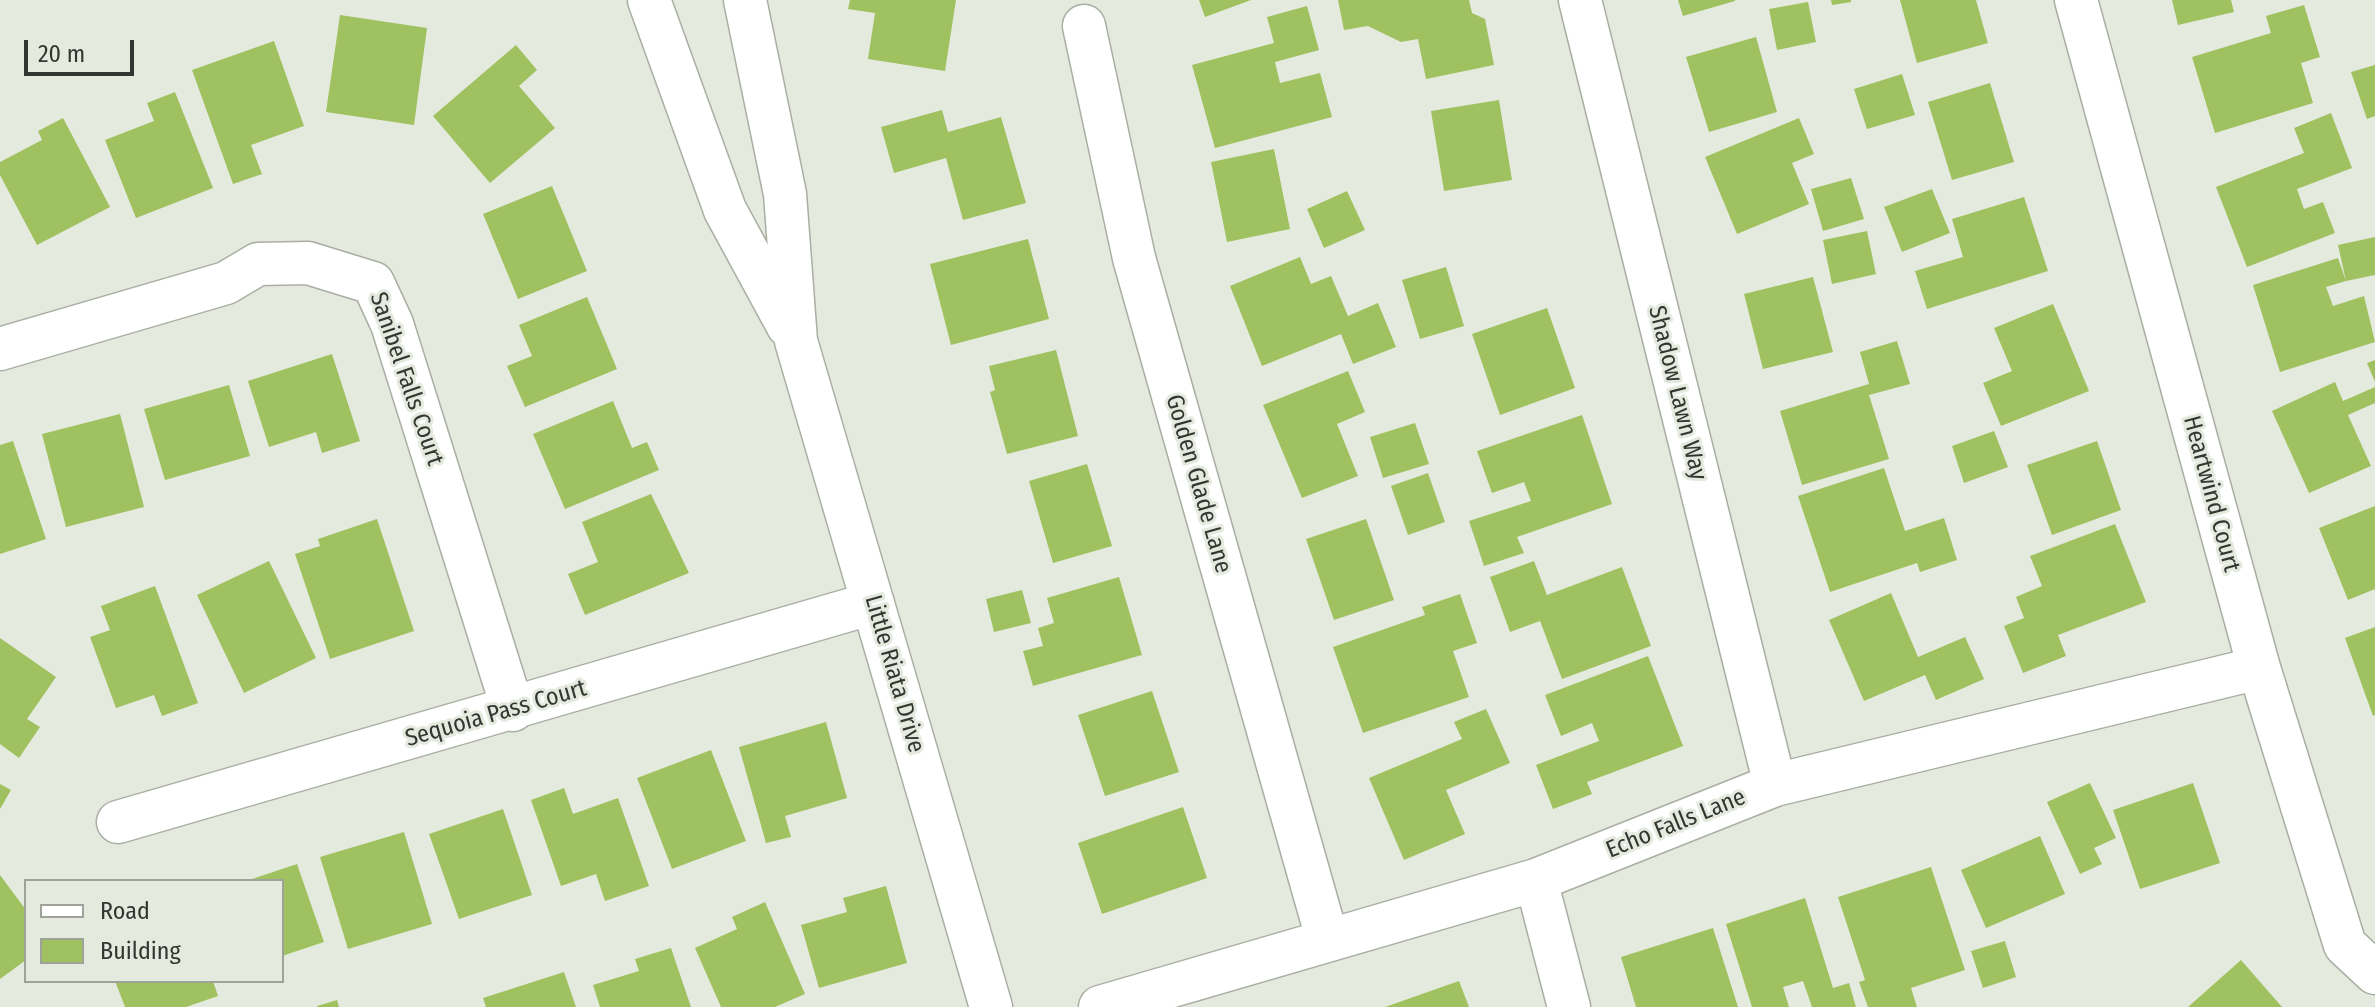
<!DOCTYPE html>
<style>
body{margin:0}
#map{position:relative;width:2375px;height:1007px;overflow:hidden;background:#e5eade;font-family:"Fira Sans Condensed",sans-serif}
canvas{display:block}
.legend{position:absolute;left:24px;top:879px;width:260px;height:104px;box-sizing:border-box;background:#e5eade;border:2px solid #9ea299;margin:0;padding:10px 14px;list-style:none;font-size:24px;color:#343631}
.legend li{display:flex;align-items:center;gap:16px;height:40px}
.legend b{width:40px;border:2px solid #9ea299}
.scale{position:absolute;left:24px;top:40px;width:110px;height:36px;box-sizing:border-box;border:4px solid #343631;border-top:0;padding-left:10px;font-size:24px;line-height:28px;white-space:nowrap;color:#343631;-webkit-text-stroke:6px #e5eade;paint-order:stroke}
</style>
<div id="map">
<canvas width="2375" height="1007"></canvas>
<ul class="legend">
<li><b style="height:10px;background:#fff"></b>Road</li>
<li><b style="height:22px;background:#a0c160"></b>Building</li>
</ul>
<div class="scale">20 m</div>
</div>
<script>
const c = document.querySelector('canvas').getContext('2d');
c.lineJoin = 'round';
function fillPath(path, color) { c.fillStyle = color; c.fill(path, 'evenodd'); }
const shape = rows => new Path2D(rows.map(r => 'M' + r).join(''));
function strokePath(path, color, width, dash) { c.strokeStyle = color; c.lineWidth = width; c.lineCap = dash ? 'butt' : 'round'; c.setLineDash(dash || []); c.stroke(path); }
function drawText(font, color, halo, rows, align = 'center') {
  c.font = font + ' "Fira Sans Condensed",sans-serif'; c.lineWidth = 6; c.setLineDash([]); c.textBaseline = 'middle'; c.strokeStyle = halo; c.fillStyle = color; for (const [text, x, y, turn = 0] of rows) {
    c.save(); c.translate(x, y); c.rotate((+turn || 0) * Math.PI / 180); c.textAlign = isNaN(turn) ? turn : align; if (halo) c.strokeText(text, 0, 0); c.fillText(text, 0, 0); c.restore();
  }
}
const building = shape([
 [850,0,956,0,945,71,868,59,875,13,848,9],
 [1199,0,1251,0,1205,17],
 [1338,0,1469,0,1472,13,1485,19,1494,65,1426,79,1418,39,1401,42,1368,26,1344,30],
 [1678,0,1735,0,1735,1,1683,16],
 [1831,0,1851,0,1851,2,1832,5],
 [1900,0,1976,0,1988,43,1917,63],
 [2172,0,2231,0,2234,12,2178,25],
 [1808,2,1816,42,1777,50,1769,9],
 [2304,5,2320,57,2301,63,2313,103,2215,133,2192,57,2271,33,2266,16],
 [1307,6,1319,50,1275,62,1280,83,1320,73,1332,117,1215,148,1192,65,1274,43,1267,17],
 [340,15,427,28,414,125,326,112],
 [1756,37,1777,112,1709,132,1686,57],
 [274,41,304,126,251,145,262,174,233,184,192,70],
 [516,45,537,70,519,86,555,128,490,183,433,116],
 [2375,65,2375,116,2367,119,2351,72],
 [1902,74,1915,115,1867,129,1854,89],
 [1990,83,2014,162,1952,180,1928,102],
 [175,92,213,188,136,218,105,140,154,121,147,103],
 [1499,100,1512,180,1444,191,1431,111],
 [942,110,948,132,1001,117,1026,203,963,220,946,158,894,173,881,127],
 [2331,113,2352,168,2297,189,2304,209,2323,202,2335,233,2247,267,2216,187,2304,153,2294,128],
 [63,118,110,207,37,245,0,175,0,162,42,140,38,131],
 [1799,118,1814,154,1792,163,1809,204,1737,234,1705,157],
 [1274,149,1290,229,1227,242,1211,162],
 [1851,178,1864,219,1823,231,1811,189],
 [552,186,587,271,518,299,483,214],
 [1932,189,1950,233,1902,252,1884,207],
 [1347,191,1365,230,1324,248,1307,209],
 [2024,197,2048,271,1927,309,1915,271,1963,257,1952,219],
 [1867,231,1876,274,1832,284,1823,240],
 [2375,237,2375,275,2346,281,2338,245],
 [1028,239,1049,319,951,345,930,264],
 [1300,257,1311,284,1331,276,1348,316,1378,303,1396,347,1353,364,1341,334,1262,366,1230,286],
 [2338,258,2346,281,2326,287,2333,306,2364,296,2375,342,2280,372,2253,285],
 [1446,267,1464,326,1420,339,1402,280],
 [1813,277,1833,352,1763,369,1744,294],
 [587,297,617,369,525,407,507,366,532,356,519,325],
 [2053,304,2089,391,2001,426,1983,383,2012,371,1994,328],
 [1547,308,1575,388,1500,415,1472,334],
 [1897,341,1910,384,1869,395,1889,459,1802,485,1780,411,1869,384,1860,352],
 [1056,350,1078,436,1007,454,990,392,995,390,989,366],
 [332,354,360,441,322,453,316,432,269,447,248,381],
 [2375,360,2375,382,2367,363],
 [1348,371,1365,412,1337,424,1358,476,1302,498,1263,405],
 [2335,382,2343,401,2375,387,2375,403,2348,415,2371,466,2309,493,2272,411],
 [229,385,250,456,165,480,144,409],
 [613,401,632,448,647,442,659,470,565,509,533,434],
 [120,414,144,507,66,527,42,434],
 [1582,415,1612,504,1517,537,1524,553,1484,566,1469,521,1531,501,1524,482,1492,493,1477,451],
 [1415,423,1429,464,1383,478,1370,437],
 [1994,431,2008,467,1964,483,1952,446],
 [13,441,46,539,0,554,0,445],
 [2097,441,2121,510,2052,535,2027,465],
 [1087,464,1112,546,1053,563,1029,481],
 [1884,468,1905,531,1944,518,1957,560,1920,572,1917,563,1830,592,1798,496],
 [1428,473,1445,522,1408,535,1391,486],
 [651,494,689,573,585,615,568,574,598,562,582,522],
 [2375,506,2375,589,2348,600,2319,528],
 [377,519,414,631,330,659,295,554,320,546,318,539],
 [1366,519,1394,600,1334,620,1306,539],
 [2115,524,2146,602,2058,635,2066,656,2023,673,2004,626,2024,618,2016,597,2042,586,2030,556],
 [269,561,316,658,244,693,197,595],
 [1534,561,1547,595,1622,567,1651,646,1562,679,1540,621,1510,632,1490,577],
 [1119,577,1142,655,1033,686,1023,651,1043,646,1038,628,1054,623,1047,598],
 [155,586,198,703,162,716,154,695,116,708,90,637,110,630,101,606],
 [1022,590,1031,623,994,632,986,599],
 [1891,593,1918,657,1965,637,1984,679,1936,700,1925,675,1864,701,1829,620],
 [1460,594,1477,643,1453,651,1469,697,1363,733,1333,647,1425,615,1422,607],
 [2375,627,2375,715,2373,716,2345,638],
 [0,638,56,677,27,719,40,727,19,758,0,744],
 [1648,656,1683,746,1587,782,1592,794,1553,809,1536,765,1599,741,1592,723,1561,736,1545,695],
 [1152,691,1179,772,1105,796,1078,715],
 [1486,709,1510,763,1446,790,1465,834,1404,860,1369,778,1462,739,1454,722],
 [826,722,847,798,785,816,791,837,766,843,739,747],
 [711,750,746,841,672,869,637,778],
 [2090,783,2116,838,2094,848,2102,864,2080,874,2047,802],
 [2193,783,2220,863,2140,889,2113,810],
 [0,784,11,790,0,809],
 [564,788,573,814,618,798,649,886,605,901,596,874,561,886,531,800],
 [1183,807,1207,878,1102,914,1078,843],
 [503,809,532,895,459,919,429,834],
 [404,832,432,924,348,949,320,857],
 [2040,836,2065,894,1986,928,1961,870],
 [297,864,324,942,282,956,282,881,249,880],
 [1931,867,1965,970,1911,988,1917,1007,1868,1007,1859,982,1865,980,1838,897],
 [0,875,26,910,26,960,0,979],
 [886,886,907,963,819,988,801,925,847,912,843,898],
 [1805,898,1833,988,1849,983,1856,1007,1812,1007,1803,981,1783,987,1789,1007,1752,1007,1726,924],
 [765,902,805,994,775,1007,721,1007,695,948,737,929,732,917],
 [1713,928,1738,1007,1636,1007,1621,957],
 [2005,941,2016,977,1983,988,1971,951],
 [671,948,691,1007,600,1007,593,985,639,971,635,959],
 [2241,960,2282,1007,2188,1007],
 [564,972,576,1007,486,1007,483,998],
 [115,981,213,981,218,996,186,1007,125,1007],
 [1459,981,1469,1007,1385,1007],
 [337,1000,339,1007,317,1007,317,1006]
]);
const street = shape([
 [649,0,725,210,788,326],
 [745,0,785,194,796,341,991,1007],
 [1580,0,1775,785],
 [2076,0,2259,668,2345,945,2375,973],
 [1084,26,1134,258,1327,938],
 [0,349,226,283,258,264,308,263,373,283,392,324,513,710],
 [118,822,873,603],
 [1536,880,1569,1007],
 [1100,1007,1536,880,1775,785,2259,668]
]);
const streetNames = [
 ["Sanibel Falls Court",406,379,71],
 ["Shadow Lawn Way",1677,393,76],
 ["Golden Glade Lane",1198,484,74],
 ["Heartwind Court",2211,494,75],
 ["Little Riata Drive",894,674,74],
 ["Sequoia Pass Court",496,714,-16],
 ["Echo Falls Lane",1676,824,-22]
];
fillPath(building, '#a0c160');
strokePath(street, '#aaaea3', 45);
strokePath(street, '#fff', 42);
drawText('24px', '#343631', '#e5eade', streetNames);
</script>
